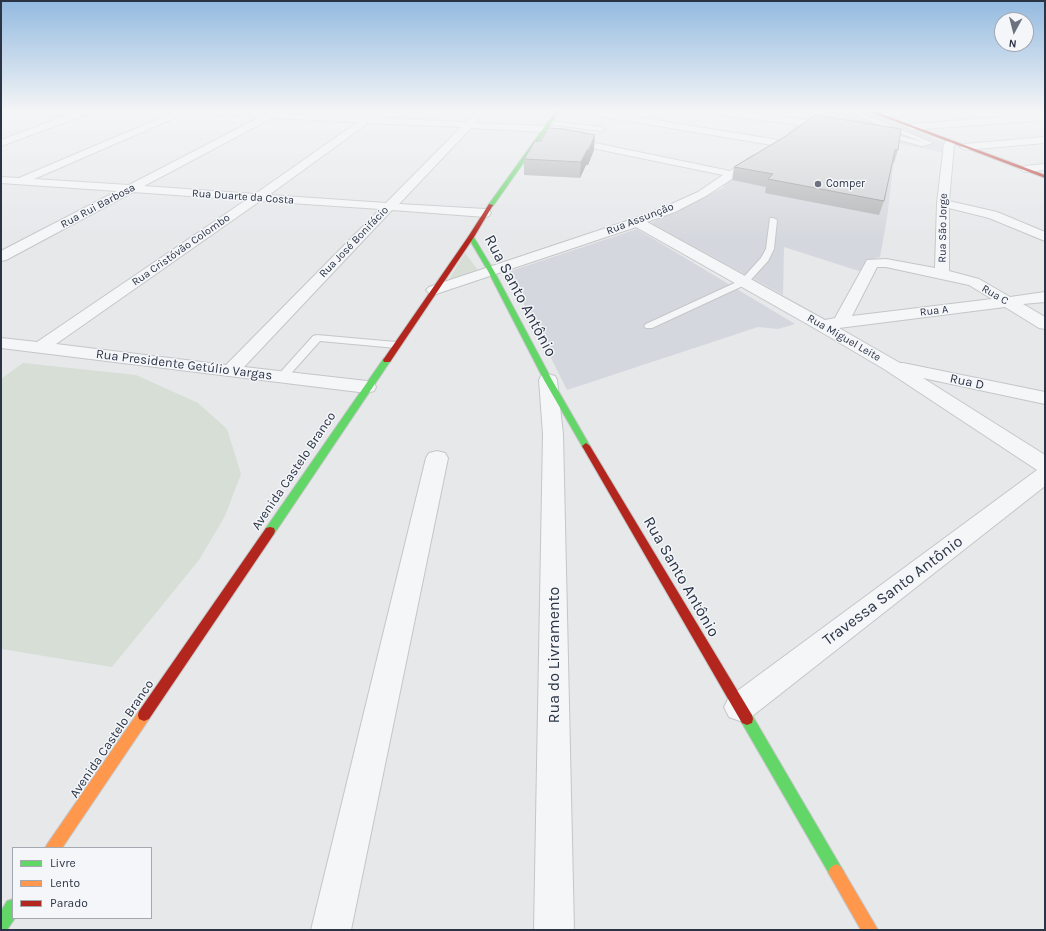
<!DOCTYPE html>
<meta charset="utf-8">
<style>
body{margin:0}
#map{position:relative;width:1046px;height:931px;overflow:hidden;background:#e6e8ea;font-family:Karla,sans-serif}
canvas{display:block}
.frame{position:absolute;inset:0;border:2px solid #2b3445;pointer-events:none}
.legend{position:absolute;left:12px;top:847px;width:140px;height:72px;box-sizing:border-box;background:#f4f6f9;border:1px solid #a4a8b1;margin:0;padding:5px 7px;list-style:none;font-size:12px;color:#2b3445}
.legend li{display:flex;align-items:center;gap:8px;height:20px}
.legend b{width:20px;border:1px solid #a4a8b1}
.north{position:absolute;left:994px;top:12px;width:40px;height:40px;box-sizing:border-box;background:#f4f6f9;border:1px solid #a4a8b1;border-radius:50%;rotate:187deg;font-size:11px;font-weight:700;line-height:16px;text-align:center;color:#2b3445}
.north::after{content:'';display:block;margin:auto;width:14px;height:18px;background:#6c737f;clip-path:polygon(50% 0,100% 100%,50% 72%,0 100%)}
</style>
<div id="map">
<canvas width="1046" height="931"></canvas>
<div class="frame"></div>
<ul class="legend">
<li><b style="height:5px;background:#63d668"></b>Livre</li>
<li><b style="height:5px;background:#ff974d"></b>Lento</li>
<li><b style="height:5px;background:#b3261e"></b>Parado</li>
</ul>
<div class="north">N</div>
</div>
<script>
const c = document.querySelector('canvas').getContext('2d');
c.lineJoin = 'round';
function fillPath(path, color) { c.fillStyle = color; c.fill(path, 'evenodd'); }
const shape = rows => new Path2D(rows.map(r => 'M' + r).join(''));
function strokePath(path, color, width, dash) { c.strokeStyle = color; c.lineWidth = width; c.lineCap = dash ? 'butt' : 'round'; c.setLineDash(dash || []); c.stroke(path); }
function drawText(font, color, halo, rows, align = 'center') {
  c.font = font + ' Karla,sans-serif'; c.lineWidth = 3; c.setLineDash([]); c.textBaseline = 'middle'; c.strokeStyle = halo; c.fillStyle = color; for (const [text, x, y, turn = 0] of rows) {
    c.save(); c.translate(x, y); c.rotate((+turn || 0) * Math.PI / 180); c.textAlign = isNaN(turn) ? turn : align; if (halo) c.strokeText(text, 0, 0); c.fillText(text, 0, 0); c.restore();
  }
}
const built = shape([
 [829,111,866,111,946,143,945,153,896,143,887,218,880,257,867,261,862,272,784,247,783,295,651,223,725,187,720,185],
 [637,229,795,324,778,329,758,327,567,390,508,272]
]);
const green = shape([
 [465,253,478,270,448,281],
 [23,363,136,375,198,403,227,429,241,474,225,516,199,560,112,667,1,649,1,379]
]);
const lane = shape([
 [848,111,855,111,933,143,922,146,890,137,890,135,892,134,923,142,851,113,827,127,822,126,848,111],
 [549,121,602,127,605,129,602,131,547,124,546,123,549,121],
 [770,218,773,218,777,220,774,249,768,261,747,284,652,328,646,328,644,326,646,324,741,280,761,258,766,249,770,218],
 [317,335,396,342,401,345,396,348,320,341,286,379,278,379,277,377,278,375,313,336,317,335]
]);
const street = shape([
 [19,111,71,111,74,113,81,111,92,111,91,113,1,146,1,140,68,115,23,114,19,111],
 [177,111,234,111,365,117,374,111,383,111,375,118,466,122,476,112,479,111,483,114,475,123,545,126,550,129,545,132,471,128,399,204,485,209,489,210,491,213,489,216,485,217,392,210,244,367,367,381,374,383,376,387,374,391,367,393,1,348,1,338,37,342,246,200,133,192,6,260,1,261,1,251,117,191,1,183,1,177,19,178,177,111],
 [186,113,260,117,129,185,34,179,186,113],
 [272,118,358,122,255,194,144,186,272,118],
 [368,123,461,127,386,203,269,195,368,123],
 [260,201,380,209,226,365,56,344,260,201],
 [582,111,600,111,778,140,783,143,778,146,586,114,582,111],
 [708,111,731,111,807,120,822,111,831,111,795,135,790,132,800,125,712,114,708,111],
 [1045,114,1045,120,912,130,907,127,912,124,1045,114],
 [566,137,730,171,754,155,762,155,763,157,762,159,706,196,675,212,647,222,825,320,835,318,867,260,886,259,935,268,937,203,944,144,948,140,951,139,956,142,954,145,949,201,997,212,1045,232,1045,241,989,218,949,208,949,271,979,279,1010,297,1045,292,1045,302,1023,304,1045,317,1045,329,1039,328,1005,307,839,328,900,363,903,363,1045,392,1045,404,923,378,1045,455,1045,486,751,717,740,721,729,717,724,707,729,697,1037,470,884,369,816,329,636,227,439,293,434,295,429,293,426,290,429,287,633,219,667,206,698,192,723,175,563,142,561,140,566,137],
 [877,267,886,267,969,285,992,299,852,316,877,267],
 [1045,137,1045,143,965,150,960,147,965,144,1045,137],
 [1045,164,1045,170,1025,172,1020,169,1025,166,1045,164],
 [548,374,555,376,557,380,563,434,574,930,534,930,543,434,539,380,541,376,548,374],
 [437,451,445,453,448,458,351,930,311,930,426,458,429,453,437,451]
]);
const fast = shape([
 [556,111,560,111,493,206,489,206,489,204,556,111],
 [469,236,473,236,494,271,552,380,590,446,589,448,583,448,582,446,544,380,488,271,468,237,469,236],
 [384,358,390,358,391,360,274,534,266,534,265,531,266,528,384,358],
 [747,713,752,715,841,867,844,872,841,877,836,880,831,877,742,723,741,719,742,715,747,713],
 [13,899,13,918,15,918,7,930,1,930,1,911,7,901,13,899]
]);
const slow = shape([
 [144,709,149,711,150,715,149,719,62,848,45,848,48,843,139,711,144,709],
 [836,864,841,867,878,930,861,930,828,872,831,867,836,864]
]);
const jam = shape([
 [868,111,873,111,1045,175,1045,178,868,111],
 [489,204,493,205,474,237,390,362,384,362,383,360,468,237,489,204],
 [586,443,590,446,752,715,753,719,752,723,747,725,742,723,582,446,586,443],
 [270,527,274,528,275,531,274,534,149,719,144,721,139,719,138,715,139,711,266,528,270,527]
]);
const wall = shape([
 [786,136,898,150,894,163,892,163,884,201,879,215,765,193,766,187,732,180,734,167],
 [594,150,588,165,586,165,580,178,524,175,524,159]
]);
const shadedWall = shape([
 [595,135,594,150,588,165,586,165,580,178,581,162,587,150]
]);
const building = shape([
 [815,115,901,129,898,150,895,150,884,201,768,179,773,174,734,167,786,136,815,115],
 [548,128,564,129,595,135,589,149,587,150,581,162,524,159,535,141,541,141,548,128]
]);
const markers = [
 [818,184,4,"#6c737f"]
];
const farPoinames = [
 ["Comper",826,184]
];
const farStreetnames = [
 ["Rua Duarte da Costa",243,197,4],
 ["Rua Rui Barbosa",98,206,-28],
 ["Rua Assunção",640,219,-21],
 ["Rua São Jorge",943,228,-89],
 ["Rua José Bonifácio",354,242,-46],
 ["Rua Cristóvão Colombo",181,250,-35],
 ["Rua C",995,295,30],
 ["Rua A",934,311,-7],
 ["Rua Miguel Leite",844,338,30]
];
const streetNames = [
 ["Rua Presidente Getúlio Vargas",184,365,7],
 ["Rua D",967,382,12],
 ["Avenida Castelo Branco",294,471,-56],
 ["Avenida Castelo Branco",112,739,-56]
];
const nearStreetnames = [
 ["Rua Santo Antônio",520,296,62],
 ["Rua Santo Antônio",681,577,60],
 ["Travessa Santo Antônio",893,591,-37],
 ["Rua do Livramento",554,655,-90]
];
fillPath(built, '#d4d7dd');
fillPath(green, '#d6ded6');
strokePath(lane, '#c4c6c8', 2);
strokePath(street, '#c4c6c8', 2);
strokePath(fast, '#c4c6c8', 2);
strokePath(slow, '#c4c6c8', 2);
strokePath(jam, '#c4c6c8', 2);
fillPath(lane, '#f5f6f7');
fillPath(street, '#f5f6f7');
fillPath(fast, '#63d668');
fillPath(slow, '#ff974d');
fillPath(jam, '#b3261e');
fillPath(wall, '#b1b3b5');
fillPath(shadedWall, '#909294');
fillPath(building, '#ced0d3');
strokePath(building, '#909294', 1);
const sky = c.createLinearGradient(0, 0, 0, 241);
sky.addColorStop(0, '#93bae0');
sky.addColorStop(0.46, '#f4f5f6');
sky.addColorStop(1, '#f4f5f600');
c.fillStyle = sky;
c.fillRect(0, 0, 1046, 241);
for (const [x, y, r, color] of markers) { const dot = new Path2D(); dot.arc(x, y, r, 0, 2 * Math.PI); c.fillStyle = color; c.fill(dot); strokePath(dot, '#f4f6f9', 1.5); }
drawText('11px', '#2b3445', '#f4f6f9', farPoinames, 'left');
drawText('11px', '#2b3445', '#f4f6f9', farStreetnames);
drawText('13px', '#2b3445', '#f4f6f9', streetNames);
drawText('16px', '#2b3445', '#f4f6f9', nearStreetnames);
</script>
